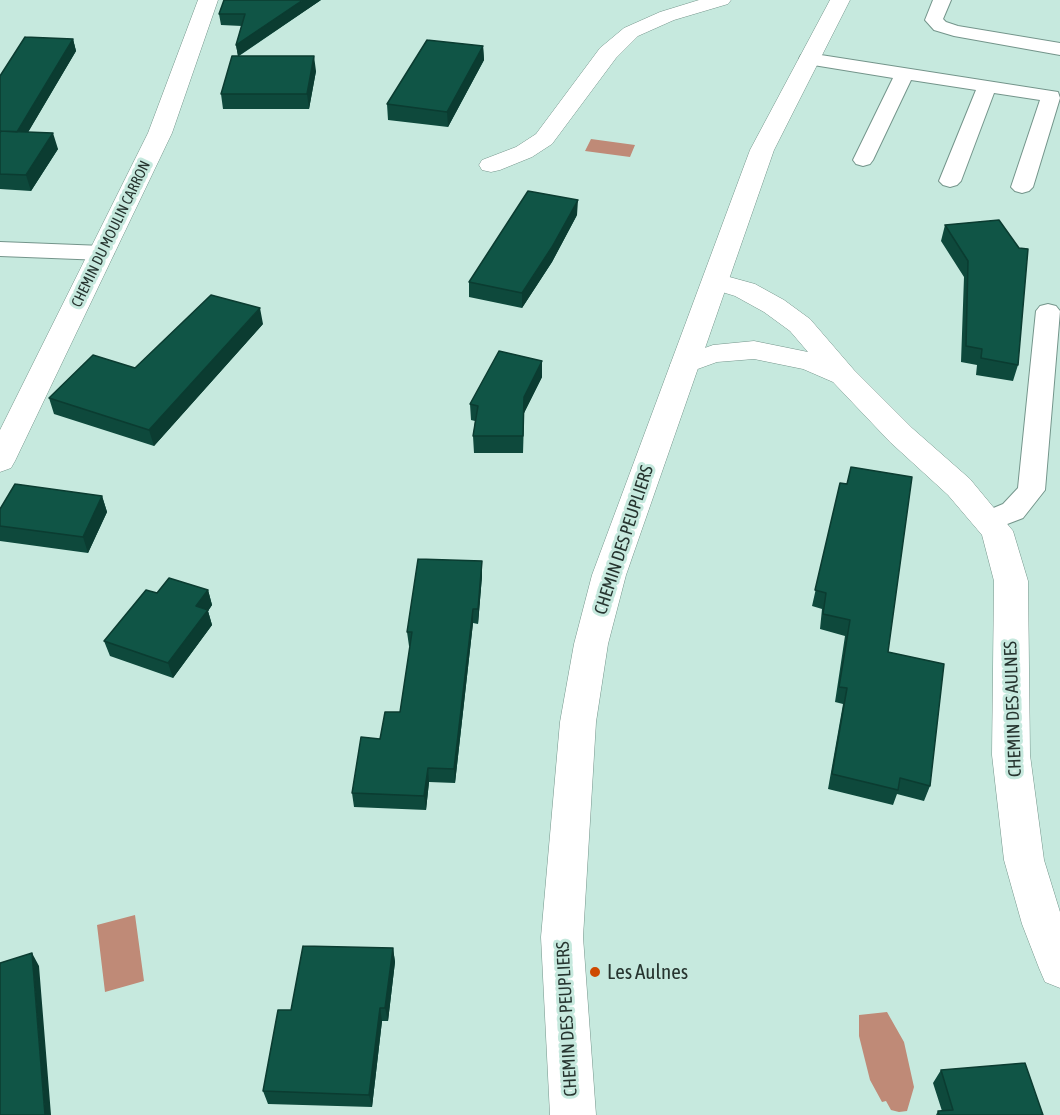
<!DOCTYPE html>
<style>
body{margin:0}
canvas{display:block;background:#c6e9de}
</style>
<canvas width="1060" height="1115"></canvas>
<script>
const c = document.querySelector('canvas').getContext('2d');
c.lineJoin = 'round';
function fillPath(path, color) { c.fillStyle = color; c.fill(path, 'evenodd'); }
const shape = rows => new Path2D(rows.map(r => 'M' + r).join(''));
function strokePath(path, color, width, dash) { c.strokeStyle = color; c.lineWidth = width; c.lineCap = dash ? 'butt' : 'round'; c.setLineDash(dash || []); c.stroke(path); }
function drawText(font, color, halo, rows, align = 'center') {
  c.font = font + ' "Asap Condensed",sans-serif'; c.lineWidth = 6; c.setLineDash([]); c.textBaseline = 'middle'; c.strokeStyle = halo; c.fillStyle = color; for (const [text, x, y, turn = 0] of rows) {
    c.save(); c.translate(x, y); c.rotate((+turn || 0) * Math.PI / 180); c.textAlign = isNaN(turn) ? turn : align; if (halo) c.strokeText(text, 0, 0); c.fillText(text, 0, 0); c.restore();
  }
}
const water = shape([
 [591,139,635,145,630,157,585,151],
 [135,915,144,981,105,992,97,925],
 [887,1012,904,1042,914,1087,907,1111,899,1112,891,1110,886,1101,882,1102,870,1080,859,1036,859,1015]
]);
const service = shape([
 [933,0,951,0,943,19,946,22,958,26,1060,43,1060,55,954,36,934,30,925,20,933,0],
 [808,53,1058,92,1060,98,1033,187,1029,191,1022,193,1015,191,1011,187,1040,100,994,93,961,181,957,185,950,187,943,185,939,181,976,90,911,80,873,160,870,164,863,166,856,164,853,160,893,78,801,63,799,59,801,55,808,53],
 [0,242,103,246,111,248,114,253,111,258,103,260,0,256,0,242],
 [1048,304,1056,306,1060,311,1045,490,1023,518,989,531,979,528,975,521,979,514,1003,504,1018,488,1036,311,1040,306,1048,304]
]);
const minor = shape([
 [198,0,218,0,172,133,15,461,11,468,0,472,0,430,148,133,198,0],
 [699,0,731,0,728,4,674,20,638,36,616,58,552,144,532,157,500,170,491,172,482,170,479,165,482,160,516,147,536,134,600,48,624,28,660,12,699,0],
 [715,273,755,284,784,300,810,319,854,370,912,428,970,479,1013,531,1028,581,1030,755,1044,860,1060,912,1060,988,1045,982,1039,968,1022,924,1004,860,992,755,994,581,982,535,948,495,890,442,833,382,803,369,754,359,717,362,684,374,674,371,670,365,674,359,713,345,754,341,808,352,790,331,764,312,735,296,706,287,702,281,706,275,715,273]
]);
const tertiary = shape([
 [830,0,850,0,774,150,626,575,608,644,596,722,583,937,596,1115,550,1115,541,937,560,722,574,644,592,575,750,150,830,0]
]);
const wall = shape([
 [321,0,239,56,316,71,309,109,223,109,221,94,238,56,236,45,242,26,221,25,219,14],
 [73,39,76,51,28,132,58,149,31,191,0,189,0,76],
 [483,46,484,60,448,127,388,120,387,104],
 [577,215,552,262,522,308,469,297,469,282],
 [999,220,1018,365,1013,381,976,375,977,365,961,362,964,277,941,241,945,225],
 [263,324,154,446,54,414,49,398],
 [542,361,542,377,524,413,523,453,474,453,473,436,475,421,471,420,470,404],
 [840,483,888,652,930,786,924,801,897,794,893,805,828,789,843,704,835,702,845,636,820,629,822,609,812,606],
 [102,496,107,512,88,553,0,541,0,509],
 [482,561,482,576,478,624,473,623,455,783,429,782,426,810,354,807,352,793,400,712,410,646,409,646,407,632],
 [208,590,212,605,208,611,212,625,173,678,110,656,104,641,157,593],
 [393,948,395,962,388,1021,382,1021,372,1107,268,1104,263,1091],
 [941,1070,1043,1115,936,1115,938,1111,942,1111,933,1083]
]);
const shadedWall = shape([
 [303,0,321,0,238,56,236,45],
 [73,39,76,51,20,146,16,133],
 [483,46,484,60,448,127,447,112],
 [314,56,316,71,309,109,307,94],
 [53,133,58,149,31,191,26,175],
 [578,200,577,215,552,262,522,308,522,293],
 [260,308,263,324,154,446,149,430],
 [542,361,542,377,524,413,523,453,524,397],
 [102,496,107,512,88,553,83,537],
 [482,561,482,576,478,624,478,609],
 [208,590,212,605,208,611,212,625,173,678,168,663,196,606],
 [473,609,473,623,455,783,454,769],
 [428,768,429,782,426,810,424,796],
 [393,948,395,962,388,1021,385,1008],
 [32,953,39,966,51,1115,45,1115],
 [380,1008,382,1021,372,1107,369,1095]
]);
const building = shape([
 [224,0,303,0,236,45,245,14,219,14,224,0],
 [25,37,73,39,17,132,1,131,0,133,0,76,25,37],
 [427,40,483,46,447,112,387,104,427,40],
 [232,56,314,56,307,94,221,94,232,56],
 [1,131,53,133,26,175,0,174,0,133,1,131],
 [528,191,578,200,552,247,522,293,469,282,528,191],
 [999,220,1019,248,1028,249,1018,365,981,358,982,349,966,346,968,261,945,225,999,220],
 [211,295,260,308,149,430,49,398,93,355,135,368,211,295],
 [499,351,542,361,524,397,523,436,473,436,478,406,470,404,499,351],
 [851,467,912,477,888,652,944,664,930,786,900,778,898,790,832,774,847,688,839,687,850,620,823,614,826,593,815,590,840,483,847,484,851,467],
 [15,484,102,496,83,537,0,526,0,509,15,484],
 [418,559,482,561,478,609,473,609,454,769,428,768,424,796,352,793,361,737,380,739,385,712,400,712,412,632,407,632,418,559],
 [169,578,208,590,196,606,208,610,168,663,104,641,146,590,157,593,169,578],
 [303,946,393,948,385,1008,380,1008,369,1095,263,1091,278,1010,291,1010,303,946],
 [32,953,45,1115,0,1115,0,963,32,953],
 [1025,1063,1043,1115,939,1115,938,1111,953,1110,941,1070,1025,1063]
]);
const markers = [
 [595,972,6,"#ce4901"]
];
const farStreetnames = [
 ["CHEMIN DU MOULIN CARRON",111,234,-64]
];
const streetNames = [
 ["CHEMIN DES PEUPLIERS",624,540,-72],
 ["CHEMIN DES AULNES",1013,709,-92],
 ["CHEMIN DES PEUPLIERS",567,1019,-93]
];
const nearPoinames = [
 ["Les Aulnes",607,972]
];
fillPath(water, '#bf8a77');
strokePath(service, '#74958b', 2);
strokePath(minor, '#74958b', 1);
strokePath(tertiary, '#74958b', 1);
fillPath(service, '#fff');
fillPath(minor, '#fff');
fillPath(tertiary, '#fff');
fillPath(wall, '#0e493c');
fillPath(shadedWall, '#0b3c31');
fillPath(building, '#105546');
strokePath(building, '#0b3c31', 1.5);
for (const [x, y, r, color] of markers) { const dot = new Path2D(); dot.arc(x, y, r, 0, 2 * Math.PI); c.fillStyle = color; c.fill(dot); strokePath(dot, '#c6e9de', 2); }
drawText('15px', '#26342f', '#c6e9de', farStreetnames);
drawText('18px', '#26342f', '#c6e9de', streetNames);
drawText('21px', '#26342f', '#c6e9de', nearPoinames, 'left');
</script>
